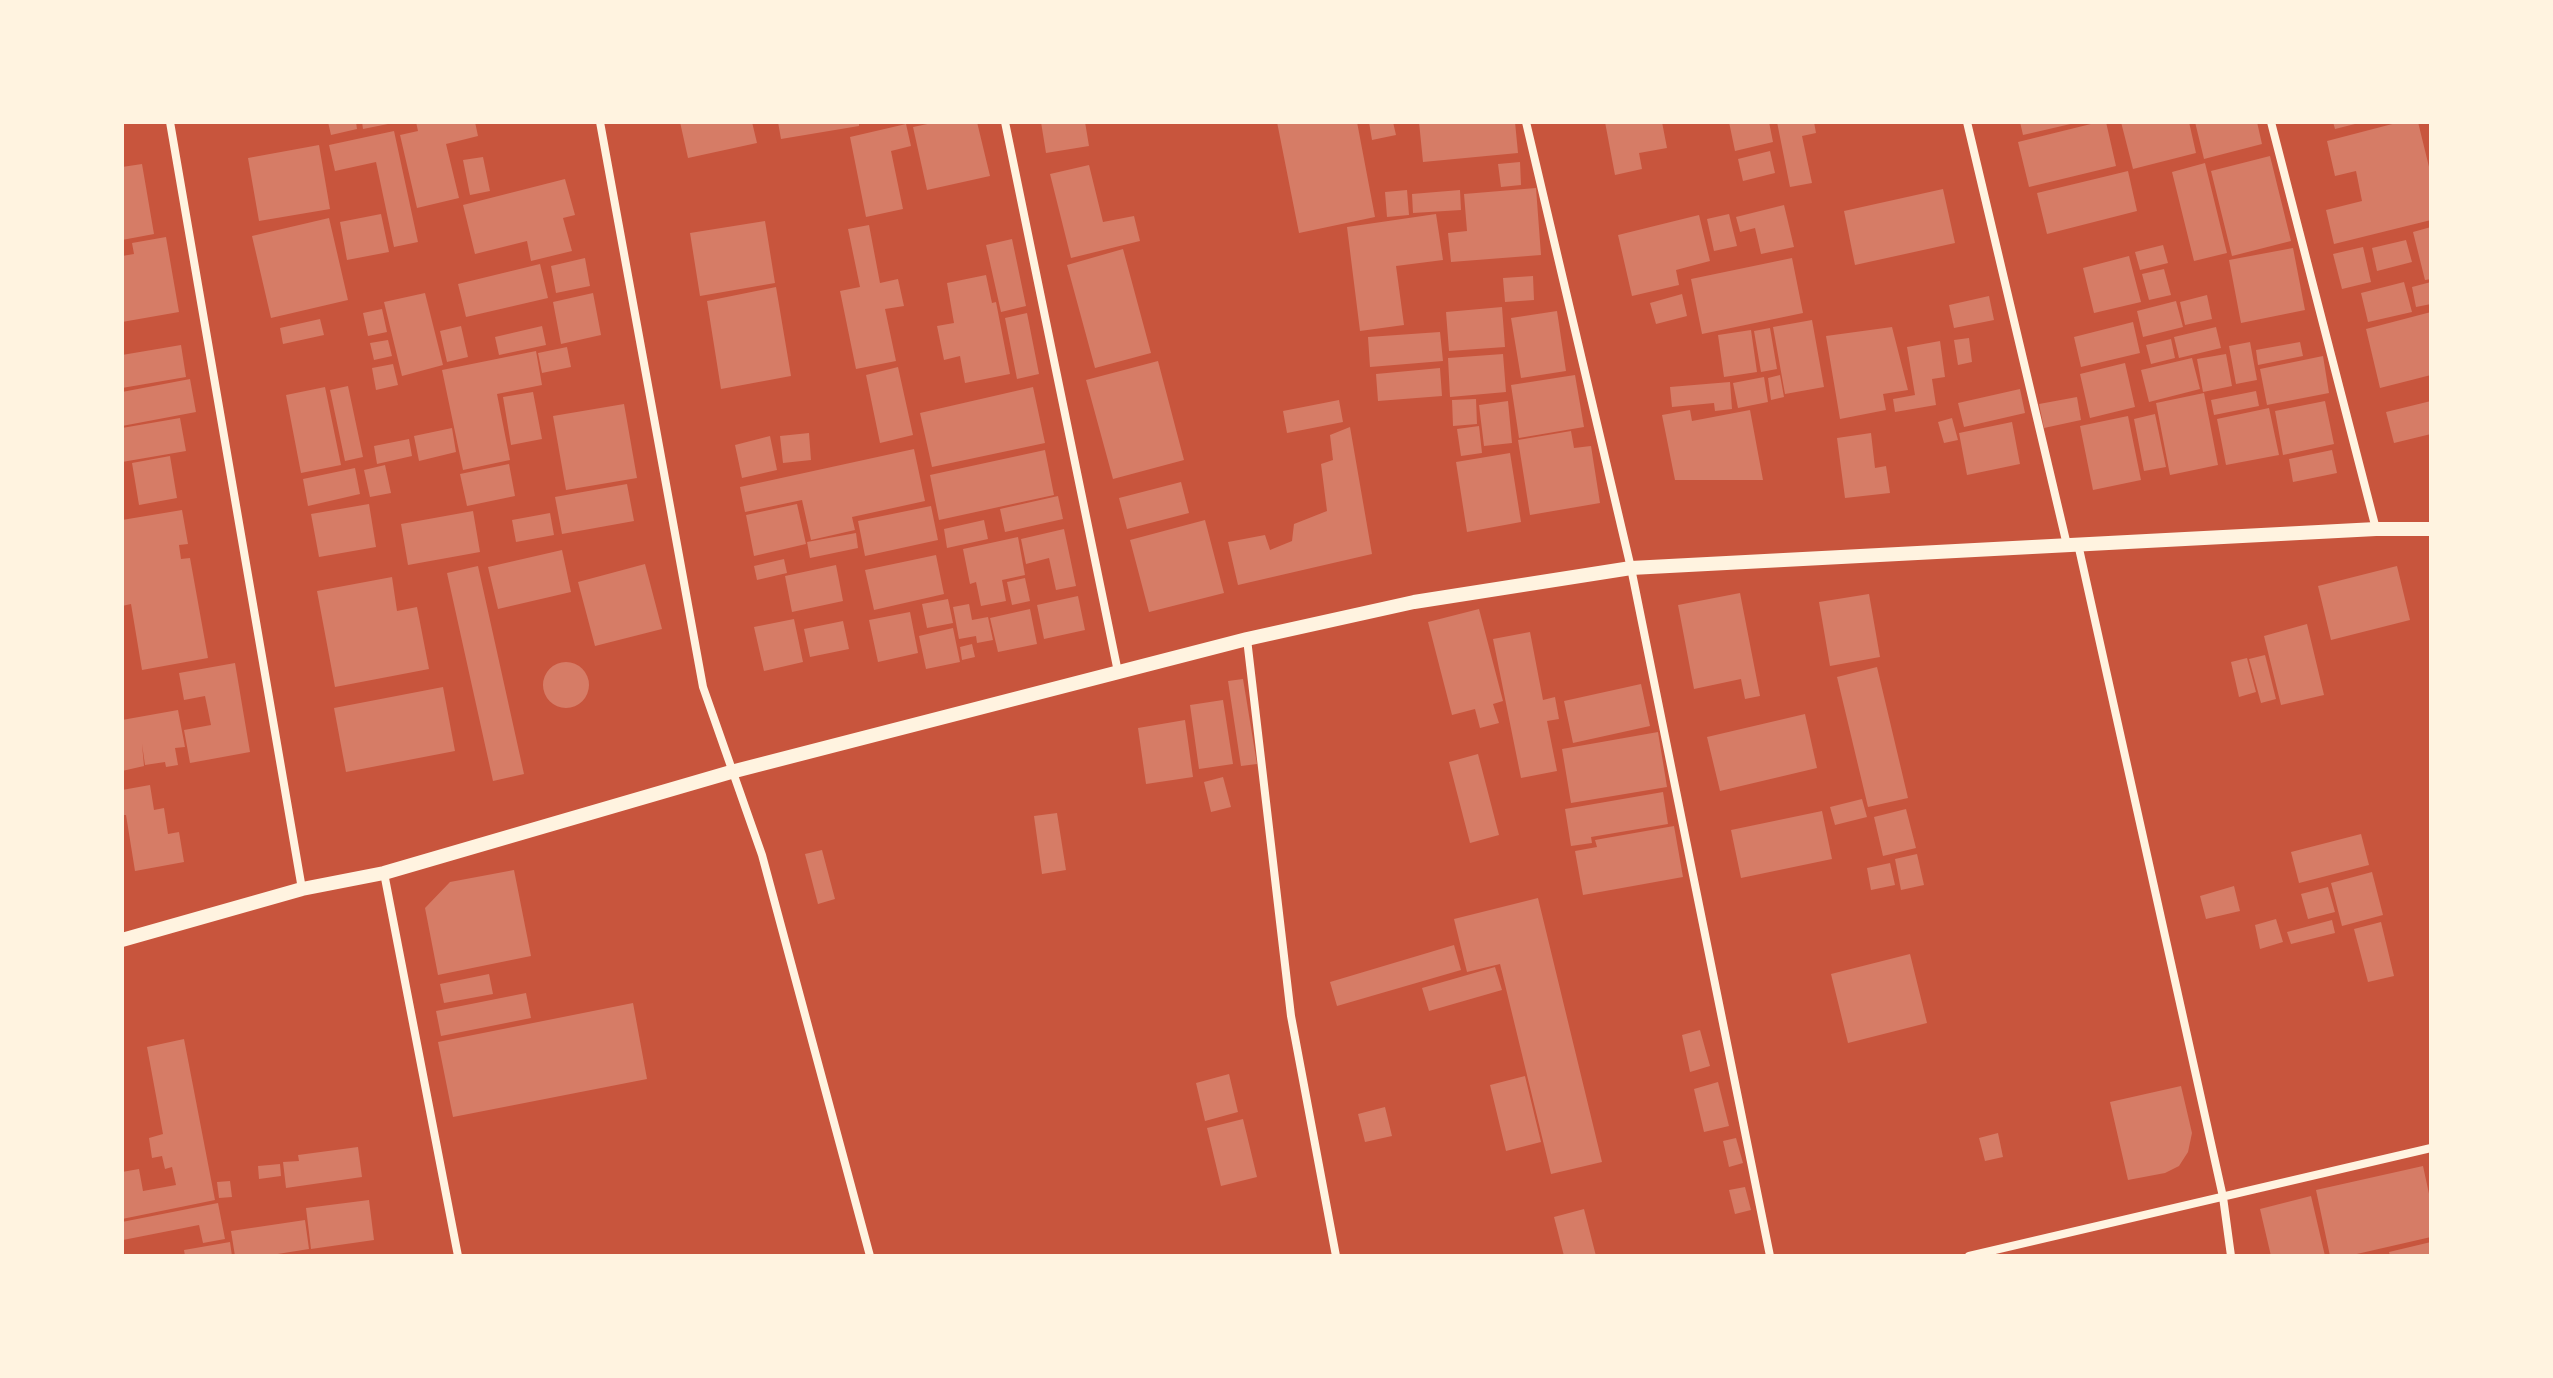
<!DOCTYPE html>
<style>
body{margin:0}
#map{position:relative;width:2553px;height:1378px;overflow:hidden;background:#c8553d;font-family:"PT Sans Narrow",sans-serif}
canvas{display:block}
.frame{position:absolute;inset:0;border:124px solid #fff3e0;pointer-events:none}
</style>
<div id="map">
<canvas width="2553" height="1378"></canvas>
<div class="frame"></div>
</div>
<script>
const c = document.querySelector('canvas').getContext('2d');
c.lineJoin = 'round';
function fillPath(path, color) { c.fillStyle = color; c.fill(path, 'evenodd'); }
const shape = rows => new Path2D(rows.map(r => 'M' + r).join(''));
function strokePath(path, color, width, dash) { c.strokeStyle = color; c.lineWidth = width; c.lineCap = dash ? 'butt' : 'round'; c.setLineDash(dash || []); c.stroke(path); }
const building = shape([
 [328,122,356,122,357,129,331,135],
 [362,122,393,122,393,123,363,129],
 [416,122,475,122,478,136,446,144,459,198,417,208,400,135,418,131],
 [680,122,752,122,757,143,688,158],
 [778,122,859,122,859,126,781,139],
 [937,122,977,122,990,176,927,190,913,127],
 [1041,122,1085,122,1089,146,1046,153],
 [1277,122,1357,122,1375,217,1299,233],
 [1369,122,1393,122,1396,135,1372,140],
 [1419,122,1515,122,1518,153,1423,162],
 [1605,122,1662,122,1667,148,1639,153,1642,169,1615,175],
 [1729,122,1769,122,1773,142,1735,151],
 [1777,122,1814,122,1816,133,1802,136,1812,183,1790,187],
 [2020,122,2074,122,2075,123,2023,135],
 [2099,122,2106,122,2116,166,2029,187,2018,142],
 [2121,122,2189,122,2196,153,2133,169],
 [2195,122,2257,122,2262,144,2204,159],
 [2333,122,2359,122,2359,123,2335,129],
 [2400,122,2418,122,2431,175,2431,220,2334,244,2326,210,2362,201,2356,171,2335,176,2327,141],
 [906,124,911,146,891,151,903,209,866,217,850,137],
 [394,131,418,242,394,247,376,162,335,171,329,145],
 [319,145,330,209,259,221,248,158],
 [1770,151,1775,173,1743,181,1738,159],
 [2270,156,2291,241,2232,256,2211,171],
 [483,157,490,191,470,195,463,160],
 [1520,162,1521,185,1501,187,1498,164],
 [2205,163,2227,253,2194,261,2172,172],
 [142,164,154,234,122,240,122,167],
 [1089,165,1103,222,1134,216,1140,241,1071,258,1050,174],
 [2128,171,2137,211,2047,234,2037,193],
 [565,179,575,215,563,218,572,251,531,261,527,241,475,254,463,205],
 [1536,188,1541,255,1451,262,1448,233,1467,231,1464,194],
 [1943,189,1955,243,1855,265,1844,211],
 [1407,190,1409,215,1387,217,1385,192],
 [1460,190,1461,210,1413,213,1412,194],
 [1784,205,1794,247,1761,254,1755,228,1740,232,1736,217],
 [381,214,389,252,347,260,340,222],
 [1436,214,1443,260,1396,266,1404,325,1360,331,1347,227],
 [1729,214,1737,246,1714,251,1707,219],
 [1699,215,1710,261,1676,270,1679,285,1632,296,1618,235],
 [329,218,348,300,271,318,252,236],
 [765,221,775,283,700,296,690,233],
 [869,225,880,283,898,279,904,306,885,309,896,361,856,369,840,291,860,287,848,229],
 [2431,227,2431,279,2425,280,2413,232],
 [166,237,179,312,122,322,122,256,134,254,132,243],
 [1012,239,1026,306,1001,312,986,245],
 [2406,240,2412,262,2377,271,2372,248],
 [2163,245,2168,263,2140,270,2135,252],
 [2363,247,2371,282,2342,289,2333,254],
 [2293,248,2305,310,2241,323,2229,260],
 [1123,249,1151,353,1095,368,1067,265],
 [2129,256,2141,302,2094,313,2083,268],
 [585,258,590,286,556,293,551,266],
 [1792,258,1803,313,1702,334,1691,279],
 [540,264,548,298,466,317,458,284],
 [2164,269,2171,295,2149,300,2142,274],
 [986,275,992,303,996,302,1010,374,965,383,960,356,944,360,937,326,954,323,947,283],
 [1533,276,1534,300,1505,302,1503,278],
 [2404,282,2412,312,2368,322,2361,293],
 [2431,282,2431,304,2416,307,2412,287],
 [776,287,791,376,721,389,707,301],
 [425,293,443,365,402,376,384,302],
 [593,293,601,335,561,344,553,302],
 [1682,294,1687,316,1656,324,1650,303],
 [2207,295,2212,319,2185,325,2180,302],
 [1989,296,1994,320,1954,328,1949,305],
 [2176,301,2183,327,2143,337,2137,311],
 [1502,307,1505,347,1449,351,1446,312],
 [382,309,387,332,368,336,363,313],
 [1557,311,1566,371,1521,378,1511,318],
 [2431,312,2431,375,2380,388,2366,329],
 [1027,313,1039,374,1017,379,1005,318],
 [320,319,324,335,283,344,280,328],
 [1812,320,1824,387,1785,394,1773,327],
 [2133,322,2140,353,2081,367,2074,337],
 [461,326,468,357,447,362,440,331],
 [542,326,546,345,499,355,495,337],
 [1892,327,1908,390,1883,394,1886,410,1840,419,1826,336],
 [2216,327,2221,348,2179,358,2174,337],
 [1770,328,1777,369,1761,372,1754,331],
 [1751,330,1757,372,1724,377,1718,335],
 [1440,332,1443,361,1370,367,1368,337],
 [1969,338,1972,362,1958,365,1954,340],
 [2171,339,2175,358,2151,364,2146,345],
 [388,340,392,356,374,360,370,343],
 [1940,341,1945,377,1932,379,1936,405,1895,412,1893,399,1915,395,1907,347],
 [2250,342,2257,380,2236,384,2229,346],
 [2300,342,2303,356,2258,365,2256,350],
 [181,345,186,377,122,388,122,355],
 [567,347,571,367,542,373,538,353],
 [536,351,542,385,497,394,510,460,463,470,442,370],
 [1503,354,1506,392,1450,397,1448,358],
 [2226,354,2232,386,2203,392,2197,359],
 [2323,356,2329,393,2267,405,2260,369],
 [2192,358,2200,389,2149,402,2141,370],
 [1158,361,1184,460,1113,479,1086,380],
 [2125,363,2135,407,2090,418,2080,374],
 [393,364,398,385,376,390,372,368],
 [898,367,913,435,880,443,866,375],
 [1440,368,1442,396,1378,401,1376,374],
 [1575,375,1584,427,1519,438,1511,385],
 [1780,375,1784,397,1771,400,1768,378],
 [1764,377,1768,402,1738,408,1733,383],
 [190,379,196,412,122,426,122,392],
 [1730,382,1732,409,1715,411,1714,403,1672,407,1670,387],
 [348,386,363,457,345,461,330,390],
 [325,387,341,465,301,473,286,395],
 [1033,387,1045,443,932,467,920,413],
 [2020,389,2025,413,1964,427,1958,403],
 [2256,391,2259,406,2214,415,2211,400],
 [533,392,542,439,511,445,503,397],
 [2204,393,2218,465,2170,475,2156,403],
 [2077,397,2081,420,2044,428,2039,404],
 [1476,399,1477,424,1453,426,1452,400],
 [1339,400,1343,422,1287,433,1283,411],
 [1508,401,1512,443,1484,446,1479,405],
 [2325,401,2334,444,2283,455,2275,411],
 [2431,401,2431,434,2394,443,2386,412],
 [624,404,637,478,566,490,553,416],
 [2269,408,2279,455,2226,465,2217,419],
 [1690,410,1692,421,1750,410,1763,480,1675,480,1662,415],
 [2155,414,2166,467,2144,471,2134,419],
 [2128,416,2141,480,2093,490,2080,426],
 [180,418,186,451,122,462,122,428],
 [1952,418,1958,440,1944,443,1938,422],
 [2012,422,2020,464,1967,475,1959,433],
 [1479,426,1482,453,1461,456,1457,429],
 [1350,427,1372,554,1238,585,1228,542,1265,535,1270,550,1292,541,1294,524,1327,511,1321,464,1333,460,1330,435],
 [452,428,456,452,419,461,414,436],
 [1571,431,1574,448,1591,446,1600,503,1530,515,1518,440],
 [809,433,811,460,783,463,780,436],
 [1871,433,1875,468,1886,466,1890,493,1845,498,1837,438],
 [770,436,777,470,742,478,735,445],
 [409,439,412,456,377,464,374,446],
 [914,449,925,501,852,517,855,530,811,540,802,500,745,512,740,487],
 [1045,450,1054,495,939,520,930,475],
 [2332,450,2337,473,2293,482,2289,459],
 [1510,453,1521,522,1467,532,1456,462],
 [170,456,177,498,139,505,132,463],
 [509,464,515,496,467,506,460,474],
 [385,465,391,493,370,497,364,470],
 [355,468,360,494,308,506,303,479],
 [1181,482,1189,513,1127,529,1119,498],
 [627,484,634,521,562,534,555,497],
 [1058,496,1063,519,1005,532,1000,509],
 [369,504,376,547,319,557,311,514],
 [797,504,806,544,754,556,746,515],
 [931,506,938,540,865,556,858,521],
 [182,510,188,544,179,545,181,559,190,558,208,658,142,670,131,604,122,606,122,520],
 [473,511,480,552,408,565,401,524],
 [550,513,554,535,516,542,512,520],
 [984,520,988,539,947,548,944,529],
 [1205,520,1224,593,1149,612,1130,540],
 [1064,529,1076,586,1056,590,1049,558,1026,564,1021,539],
 [856,533,858,548,810,558,807,542],
 [1018,537,1025,575,1002,580,1006,601,981,606,976,582,970,584,963,549],
 [562,550,571,592,498,609,488,567],
 [936,555,944,594,874,610,865,570],
 [784,559,787,573,757,580,754,566],
 [645,564,662,629,595,646,578,582],
 [836,565,843,601,792,612,785,576],
 [478,566,524,774,493,781,447,573],
 [2397,566,2410,620,2331,640,2318,586],
 [392,577,397,611,417,607,429,669,335,687,317,591],
 [1025,578,1030,601,1012,605,1007,582],
 [1740,593,1760,696,1745,699,1741,679,1694,689,1678,605],
 [1869,594,1880,657,1830,666,1819,602],
 [1078,596,1085,630,1044,639,1037,605],
 [948,599,953,623,927,628,922,604],
 [969,604,972,620,988,617,993,640,977,643,976,636,959,639,953,607],
 [1030,609,1037,644,998,652,990,618],
 [1479,609,1503,701,1493,704,1499,723,1480,728,1475,709,1452,715,1428,622],
 [910,612,918,653,878,662,869,620],
 [794,619,803,662,764,671,754,627],
 [843,621,849,649,810,657,804,629],
 [2307,624,2324,695,2281,705,2264,636],
 [953,628,960,662,926,669,919,636],
 [1530,632,1543,700,1555,697,1559,719,1547,721,1557,771,1521,778,1493,639],
 [972,644,975,657,962,660,960,647],
 [2265,655,2276,699,2261,703,2249,659],
 [2247,658,2256,692,2239,697,2231,662],
 '543 685a23 23 0 1 1 46 0a23 23 0 1 1-46 0Z',
 [235,663,250,752,190,763,184,730,211,725,205,696,184,700,179,673],
 [1877,667,1908,798,1868,807,1837,677],
 [1243,679,1257,764,1241,766,1228,681],
 [1641,684,1650,726,1573,743,1564,701],
 [443,687,455,751,346,772,334,708],
 [1223,700,1233,764,1199,769,1190,705],
 [178,710,185,747,175,748,178,765,166,767,165,762,145,765,142,744,144,766,122,771,122,720],
 [1805,714,1817,768,1720,791,1707,737],
 [1185,720,1193,777,1146,784,1138,728],
 [1658,732,1667,787,1571,803,1562,749],
 [1478,754,1499,835,1470,843,1449,762],
 [1223,777,1231,807,1211,812,1204,782],
 [150,785,154,810,164,808,168,834,179,832,184,862,135,871,126,815,122,815,122,790],
 [1663,792,1668,824,1591,837,1592,843,1571,846,1565,809],
 [1862,799,1867,817,1835,825,1830,807],
 [1906,809,1916,848,1883,856,1874,817],
 [1822,811,1832,859,1741,878,1731,830],
 [1057,813,1066,870,1042,874,1034,816],
 [1674,826,1683,877,1583,895,1575,851,1597,847,1595,840],
 [2361,834,2369,865,2299,883,2291,852],
 [822,850,835,899,818,904,805,854],
 [1917,854,1924,885,1901,890,1895,859],
 [1890,863,1895,885,1871,890,1867,868],
 [514,870,531,956,438,975,425,908,450,882],
 [2372,872,2383,915,2342,926,2331,883],
 [2234,886,2240,911,2206,919,2200,896],
 [2328,887,2335,912,2308,919,2301,894],
 [1538,898,1602,1162,1551,1174,1500,964,1467,972,1454,919],
 [2276,919,2283,942,2260,949,2255,925],
 [2332,920,2335,933,2291,944,2287,932],
 [2381,922,2394,976,2368,982,2354,929],
 [1454,945,1461,970,1337,1006,1330,982],
 [1910,954,1927,1023,1848,1043,1831,974],
 [1495,967,1502,990,1429,1011,1422,988],
 [489,974,493,994,444,1003,440,984],
 [526,993,531,1018,441,1036,436,1011],
 [633,1003,647,1079,453,1117,438,1042],
 [1700,1030,1710,1066,1690,1072,1682,1035],
 [184,1039,215,1200,122,1219,122,1172,139,1169,143,1191,176,1185,172,1167,165,1169,162,1156,152,1158,149,1138,163,1134,147,1047],
 [1229,1074,1238,1112,1205,1121,1196,1083],
 [1525,1076,1541,1142,1506,1151,1490,1085],
 [1718,1082,1729,1126,1704,1132,1694,1089],
 [2181,1086,2192,1133,2188,1152,2179,1166,2165,1173,2128,1180,2110,1102],
 [1385,1107,1392,1136,1365,1142,1358,1114],
 [1243,1119,1257,1177,1221,1186,1207,1128],
 [1998,1133,2003,1157,1985,1161,1979,1138],
 [1736,1138,1743,1163,1729,1167,1723,1141],
 [358,1147,362,1177,286,1188,283,1162,299,1161,298,1155],
 [280,1164,281,1176,259,1179,258,1166],
 [2423,1166,2431,1203,2431,1237,2348,1256,2330,1256,2316,1190],
 [230,1181,232,1197,219,1198,217,1182],
 [1745,1187,1751,1210,1735,1214,1729,1190],
 [2311,1196,2325,1256,2271,1256,2260,1209],
 [369,1200,374,1240,311,1249,306,1208],
 [218,1203,225,1239,203,1243,199,1225,123,1240,122,1222],
 [1584,1209,1596,1256,1564,1256,1554,1217],
 [305,1220,309,1249,265,1256,235,1256,231,1231],
 [230,1242,232,1256,185,1256,184,1250],
 [2431,1242,2431,1256,2390,1256,2389,1252]
]);
const minor = shape([
 [170,122,302,889],
 [600,122,703,687,762,855,870,1256],
 [1005,122,1118,672],
 [1526,122,1631,568,1770,1256],
 [1967,122,2067,545],
 [2271,122,2376,529],
 [2078,544,2223,1197,2231,1256],
 [1247,639,1291,1016,1336,1256],
 [384,873,458,1256],
 [1969,1256,2431,1148]
]);
const tertiary = shape([
 [122,940,302,889,384,873,731,772,1247,639,1414,602,1631,568,2376,529,2431,529]
]);
fillPath(building, '#d67c66');
strokePath(minor, '#fff3e0', 8);
strokePath(tertiary, '#fff3e0', 14);
</script>
